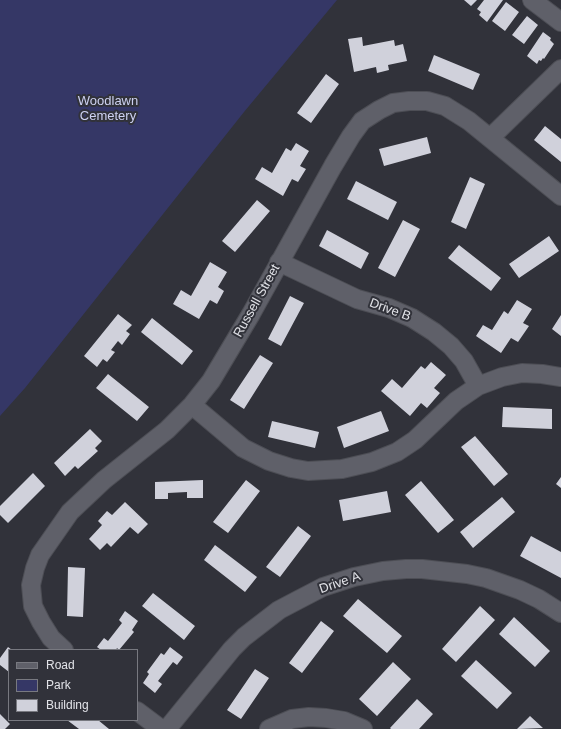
<!DOCTYPE html>
<style>
body{margin:0}
#map{position:relative;width:561px;height:729px;overflow:hidden;background:#31323a;font-family:Arial,sans-serif}
canvas{display:block}
.legend{position:absolute;left:8px;top:649px;width:130px;height:72px;box-sizing:border-box;background:#31323a;border:1px solid #787980;margin:0;padding:5px 7px;list-style:none;font-size:12px;color:#e2e3e8}
.legend li{display:flex;align-items:center;gap:8px;height:20px}
.legend b{width:20px;border:1px solid #787980}
</style>
<div id="map">
<canvas width="561" height="729"></canvas>
<ul class="legend">
<li><b style="height:5px;background:#5f6069"></b>Road</li>
<li><b style="height:11px;background:#353766"></b>Park</li>
<li><b style="height:11px;background:#d0d1db"></b>Building</li>
</ul>
</div>
<script>
const c = document.querySelector('canvas').getContext('2d');
c.lineJoin = 'round';
function fillPath(path, color) { c.fillStyle = color; c.fill(path, 'evenodd'); }
const shape = rows => new Path2D(rows.map(r => 'M' + r).join(''));
function strokePath(path, color, width, dash) { c.strokeStyle = color; c.lineWidth = width; c.lineCap = dash ? 'butt' : 'round'; c.setLineDash(dash || []); c.stroke(path); }
function drawText(font, color, halo, rows, align = 'center') {
  c.font = font + ' Arial,sans-serif'; c.lineWidth = 4; c.setLineDash([]); c.textBaseline = 'middle'; c.strokeStyle = halo; c.fillStyle = color; for (const [text, x, y, turn = 0] of rows) {
    c.save(); c.translate(x, y); c.rotate((+turn || 0) * Math.PI / 180); c.textAlign = isNaN(turn) ? turn : align; if (halo) c.strokeText(text, 0, 0); c.fillText(text, 0, 0); c.restore();
  }
}
const green = shape([
 [0,0,337,0,244,112,25,388,0,416]
]);
const building = shape([
 [464,0,477,0,471,6],
 [484,0,503,0,487,22,479,15,481,12,477,9],
 [506,2,519,12,505,31,492,21],
 [527,16,538,25,524,44,512,35],
 [543,32,551,38,550,40,554,44,544,59,543,58,541,61,539,60,537,64,527,56],
 [362,37,363,46,394,40,395,46,403,44,407,61,388,65,389,70,377,73,376,67,354,72,348,39],
 [434,55,480,74,473,90,428,71],
 [326,74,339,84,311,123,297,113],
 [545,126,561,139,561,162,534,140],
 [427,137,431,153,384,166,379,149],
 [296,143,309,151,300,166,306,169,298,182,292,179,283,196,255,179,262,167,272,173,286,148,291,151],
 [470,177,485,184,466,229,451,222],
 [356,181,397,202,388,220,347,199],
 [257,200,270,211,235,252,222,241],
 [403,220,420,229,395,277,378,268],
 [327,230,369,253,361,269,319,246],
 [549,236,559,251,519,278,509,264],
 [459,245,501,278,491,291,448,258],
 [210,262,227,272,218,287,224,291,217,304,210,300,199,319,173,304,181,290,191,296],
 [290,296,304,303,281,346,268,339],
 [517,300,532,309,523,323,529,326,518,342,511,338,501,353,476,336,483,325,492,330,504,311,508,314],
 [118,314,132,325,126,331,130,334,122,345,118,341,111,350,115,352,107,362,103,359,97,367,84,356],
 [561,315,561,336,552,329],
 [152,318,193,351,182,365,141,332],
 [260,355,273,363,244,409,230,400],
 [431,362,446,375,434,388,440,393,427,408,421,403,410,416,381,391,392,379,402,388,421,366,425,369],
 [108,374,149,407,137,421,96,388],
 [503,407,552,409,552,429,502,427],
 [381,411,389,431,344,448,337,427],
 [272,421,319,432,315,448,268,437],
 [90,429,102,441,95,448,98,451,78,469,75,466,65,476,54,463],
 [475,436,508,474,494,486,461,447],
 [33,473,45,486,8,523,0,515,0,506],
 [561,477,561,488,556,484],
 [203,480,203,498,187,498,187,492,168,493,168,499,155,499,155,482],
 [246,480,260,491,228,533,213,522],
 [421,481,454,520,438,533,405,495],
 [387,491,391,512,343,521,339,500],
 [502,497,515,512,473,548,460,532],
 [125,502,148,524,138,534,130,527,111,547,107,543,100,550,89,539,102,525,98,521,107,511,112,515],
 [298,526,311,536,280,577,266,567],
 [531,536,561,552,561,578,520,556],
 [215,545,257,577,245,592,204,560],
 [68,567,85,568,83,617,67,616],
 [153,593,195,626,184,640,142,606],
 [358,599,402,636,387,653,343,616],
 [480,606,495,620,456,662,442,649],
 [125,611,138,621,132,630,134,632,119,650,117,648,116,650,101,650,97,647,104,638,108,641,122,623,119,620],
 [514,617,550,651,535,667,499,634],
 [321,621,334,631,302,673,289,663],
 [8,647,12,650,9,650,9,672,0,665,0,658],
 [170,647,183,657,177,665,173,662,158,681,162,684,155,693,143,683,149,674,147,672,161,653,164,655],
 [476,660,512,693,497,709,461,676],
 [393,662,411,679,377,716,359,699],
 [255,669,269,678,241,719,227,710],
 [417,699,433,714,419,729,391,729,390,728],
 [0,714,10,724,5,729,0,729],
 [530,716,543,728,517,729],
 [67,720,98,720,109,729,79,729]
]);
const street = shape([
 [532,0,561,22],
 [490,138,561,69],
 [279,262,357,299,389,308,412,318,434,332,451,346,464,361,478,386],
 [192,405,243,448,269,461,291,468,308,471,342,469,372,462,397,452,415,440,456,401,478,386,502,377,522,373,542,374,561,377],
 [64,650,51,638,41,622,33,606,31,585,35,568,40,555,70,512,104,480,167,430,192,405,211,381,251,314,333,166,351,136,362,121,379,110,393,103,409,101,427,101,445,106,469,121,561,196],
 [137,711,161,729],
 [167,729,232,649,244,637,279,610,298,600,323,587,354,577,383,571,406,569,422,569,467,574,486,578,520,590,539,599,561,613],
 [269,729,292,719,309,717,326,718,344,721,363,729]
]);
const parkNames = [
 ["Woodlawn",108,101],
 ["Cemetery",108,116]
];
const streetNames = [
 ["Russell Street",257,301,-61],
 ["Drive B",390,310,20],
 ["Drive A",340,583,-19]
];
fillPath(green, '#353766');
fillPath(building, '#d0d1db');
strokePath(street, '#4d4e55', 20);
strokePath(street, '#5f6069', 18);
drawText('13px', '#cdd1f1', '#31323a', parkNames);
drawText('13px', '#e2e3e8', '#31323a', streetNames);
</script>
